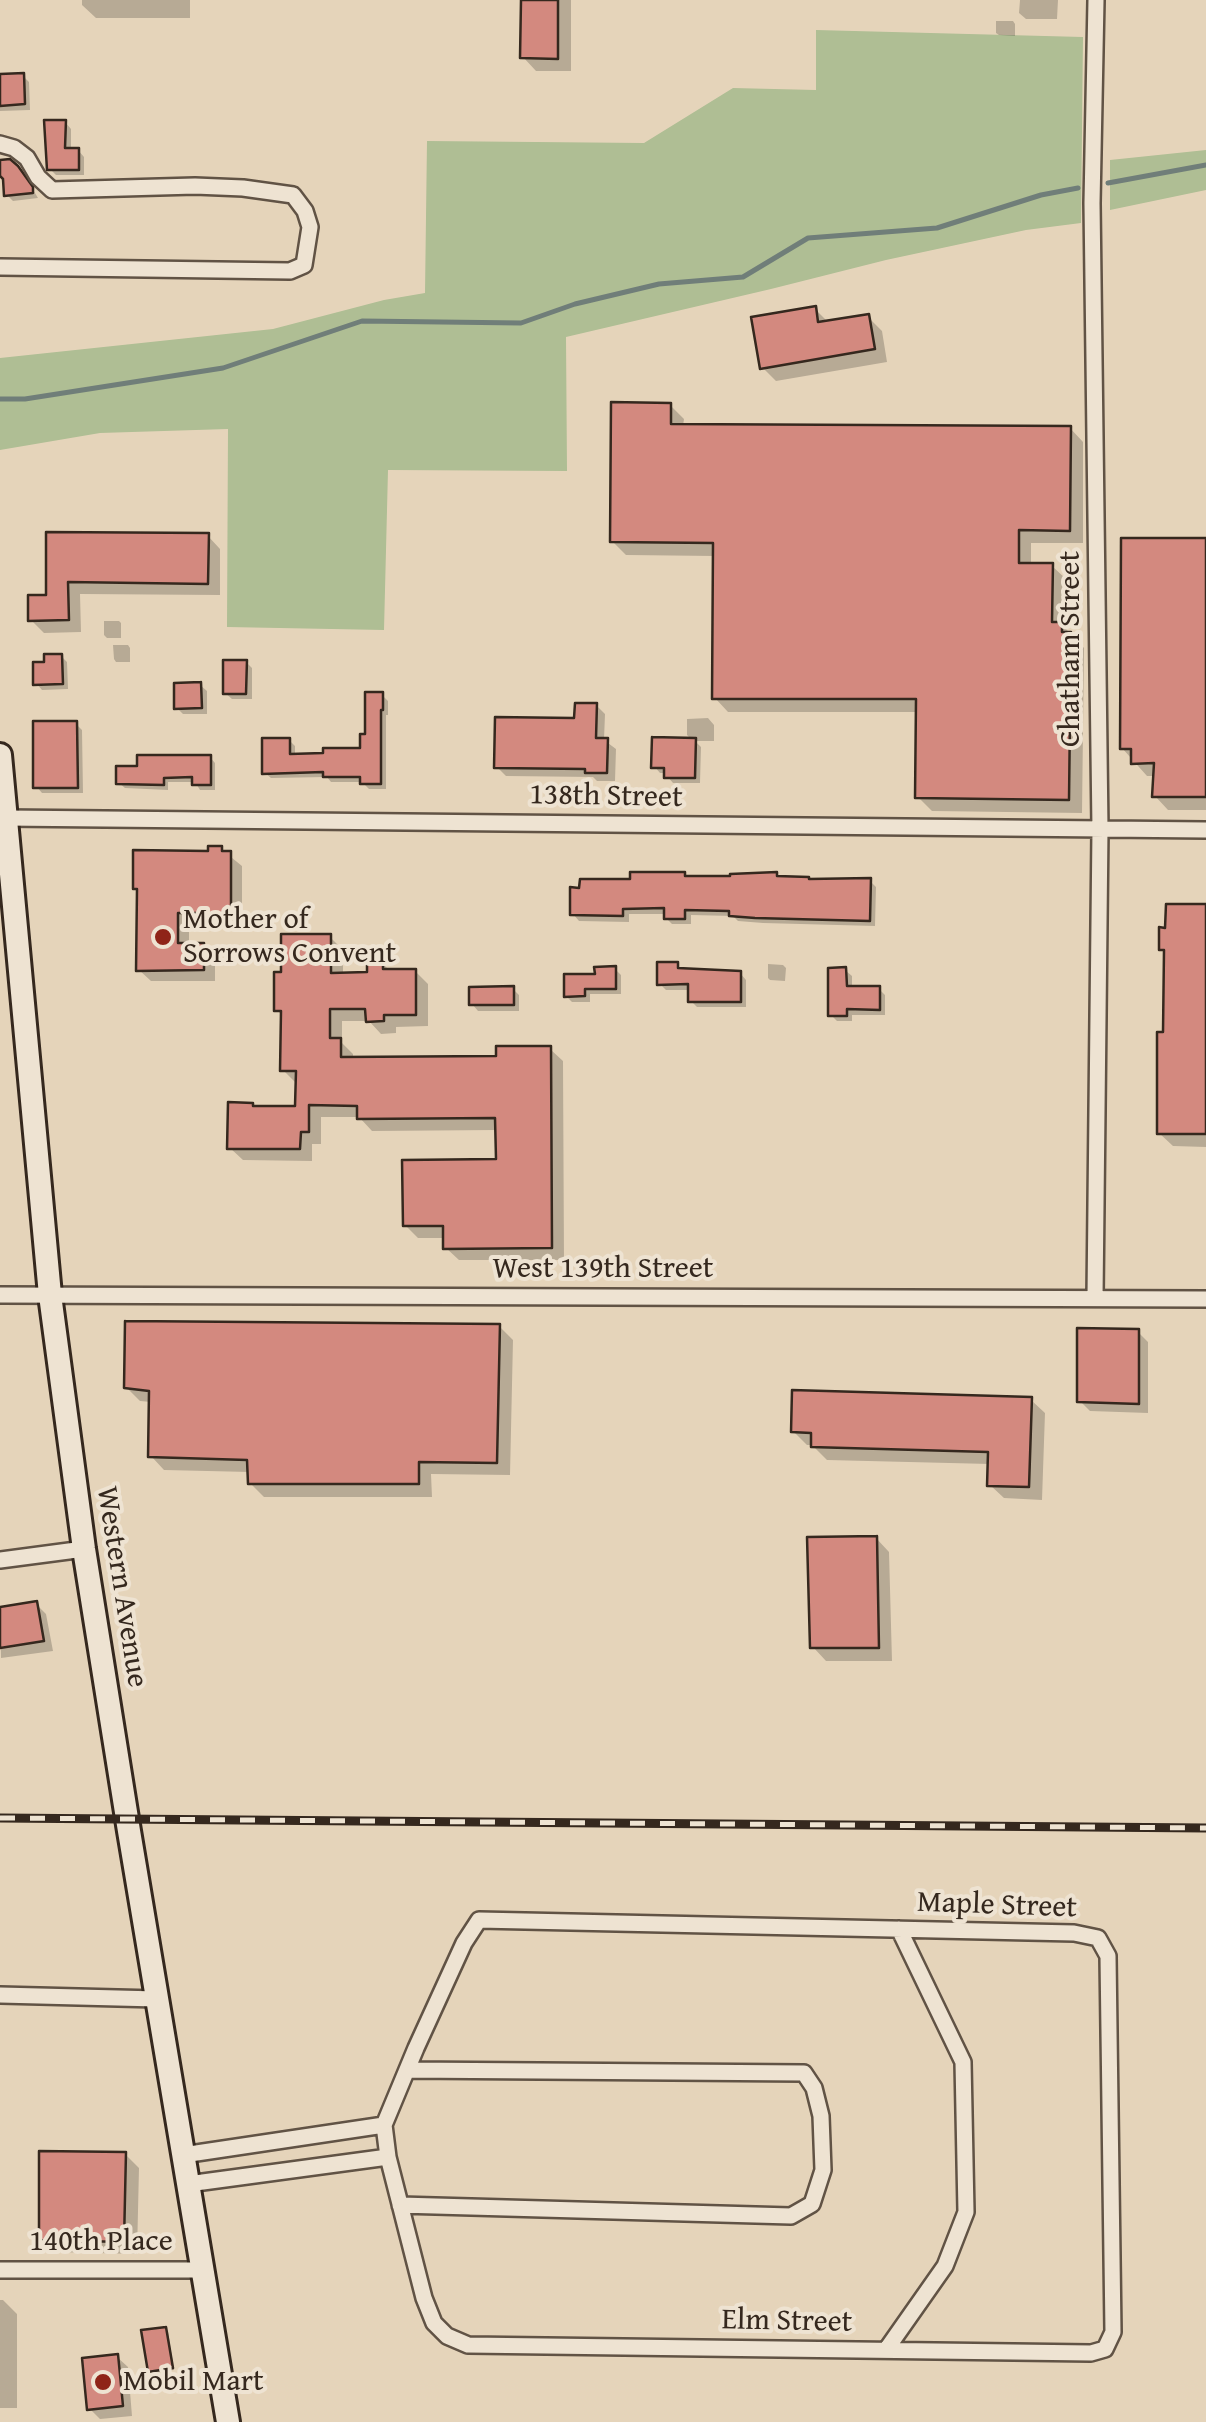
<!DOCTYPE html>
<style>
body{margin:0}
canvas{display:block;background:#e5d4ba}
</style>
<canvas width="1206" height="2422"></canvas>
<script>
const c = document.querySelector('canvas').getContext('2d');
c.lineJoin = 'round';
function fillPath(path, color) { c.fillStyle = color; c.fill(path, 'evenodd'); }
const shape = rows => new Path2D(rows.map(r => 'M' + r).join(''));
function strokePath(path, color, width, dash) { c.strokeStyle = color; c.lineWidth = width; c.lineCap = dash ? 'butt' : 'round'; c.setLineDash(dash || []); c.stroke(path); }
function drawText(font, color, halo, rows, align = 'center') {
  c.font = font + ' "Gentium Book Plus",serif'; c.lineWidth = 8; c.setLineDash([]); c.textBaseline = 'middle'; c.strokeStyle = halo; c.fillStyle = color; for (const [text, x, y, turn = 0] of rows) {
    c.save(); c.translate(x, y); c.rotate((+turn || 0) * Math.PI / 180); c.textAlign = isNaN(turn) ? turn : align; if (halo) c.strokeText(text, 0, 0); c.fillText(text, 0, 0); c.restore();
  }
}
const green = shape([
 [816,30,1083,37,1081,223,1026,230,886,260,771,289,566,337,567,471,388,470,384,630,227,627,228,429,100,433,0,450,0,358,273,329,384,300,425,293,427,141,644,143,733,88,816,90],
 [1206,150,1206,190,1110,210,1110,160]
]);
const shadow = shape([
 [82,0,190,0,190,18,96,18,82,5],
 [523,0,571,0,571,71,536,71,523,57],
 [1020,0,1058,0,1057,19,1026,19,1019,13],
 [996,21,1013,21,1015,24,1015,36,999,35,996,33],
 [22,75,29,82,30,110,0,111,0,76],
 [65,122,71,129,71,150,78,150,84,157,84,175,56,175,50,169],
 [0,163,24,175,38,198,13,201,7,195],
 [815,309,829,323,868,317,882,331,887,362,776,381,762,367],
 [670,405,684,419,683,426,1070,428,1083,442,1083,543,1031,543,1031,565,1052,566,1066,579,1065,628,1084,648,1082,813,932,811,918,797,919,712,728,712,715,698,715,556,626,555,612,541],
 [49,534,208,536,220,549,220,595,80,594,81,632,44,633,31,620,48,597],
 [1206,541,1206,810,1168,810,1155,796,1156,776,1147,776,1122,748],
 [104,621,119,621,121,623,121,638,107,638,104,635],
 [113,645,128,645,130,648,130,662,116,662,114,659],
 [61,656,67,662,68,689,42,690,36,683,47,664],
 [246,662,252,668,252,699,232,699,225,693],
 [200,685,207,691,207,714,183,714,177,708],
 [382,695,388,701,388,715,386,715,386,789,369,789,362,782,331,782,327,777,271,778,265,773,289,740,295,746,295,756,363,750],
 [596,705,605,714,604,740,616,749,615,781,597,781,593,777,506,776,497,767,577,721],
 [708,718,714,725,714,741,695,741,701,747,700,783,673,783,667,776,667,773,660,773,654,766,693,741,687,735,687,719],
 [76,724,82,730,83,793,42,793,36,786],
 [210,757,215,763,215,790,200,790,195,782,168,782,168,790,125,788,119,783],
 [221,849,242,866,242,924,189,924,189,945,203,945,215,957,215,981,151,981,139,970,139,892,135,888],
 [684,874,688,878,776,874,780,878,870,881,876,887,875,926,763,923,738,921,733,916,691,915,691,924,672,924,666,918,666,914,629,914,629,922,579,921,573,914,633,882],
 [1206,907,1206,1147,1173,1146,1159,1133,1166,1034,1166,954,1161,949],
 [330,937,343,950,343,976,370,975,382,963,390,971,415,971,428,984,428,1026,396,1027,396,1033,381,1034,369,1021,342,1021,342,1043,353,1054,353,1060,498,1059,550,1049,563,1061,564,1260,459,1260,446,1248,446,1238,418,1238,405,1225,498,1162,498,1130,372,1131,359,1117,321,1117,321,1144,312,1144,312,1161,243,1160,230,1148,255,1108,298,1109,296,1083,283,1070,283,1016,277,1010,283,974],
 [768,964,783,965,786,968,785,981,770,980,768,978],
 [677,965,684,971,740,973,746,980,746,1007,697,1007,691,1001,691,990,666,990,660,984],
 [615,969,621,975,621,994,590,994,590,1002,572,1002,566,996,597,976],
 [845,970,852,976,852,988,879,989,885,995,885,1015,852,1015,852,1021,837,1021,831,1015],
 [513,989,519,995,519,1011,478,1011,472,1004],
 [499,1326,513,1340,510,1475,431,1474,432,1497,264,1497,250,1483,250,1472,164,1470,151,1456,151,1402,140,1401,126,1387],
 [1138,1332,1148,1342,1148,1413,1090,1411,1080,1401],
 [1031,1400,1045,1413,1042,1500,1004,1498,990,1485,990,1464,827,1460,812,1445,807,1445,793,1431],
 [876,1538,889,1552,892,1661,826,1661,813,1647],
 [36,1604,46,1614,53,1651,1,1658,0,1610],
 [125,2154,139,2168,137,2254,55,2252,41,2238],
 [0,2300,3,2300,17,2314,17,2408,0,2408],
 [165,2329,168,2332,174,2370,153,2373,150,2371],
 [117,2357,128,2367,132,2416,100,2419,90,2409]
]);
const stream = shape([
 [1108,183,1206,165],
 [0,399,25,399,223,368,362,321,521,323,575,304,659,284,743,277,808,238,937,228,1041,195,1078,188]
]);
const building = shape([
 [521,0,558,0,558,59,520,58,521,0],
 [24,73,25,104,0,106,0,74,24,73],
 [44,120,66,120,65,148,79,148,79,170,47,170,44,120],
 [10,159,18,166,33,187,33,193,4,196,3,179,0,176,0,160,10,159],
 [816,306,818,322,869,314,875,349,760,369,751,317,816,306],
 [611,402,671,403,671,424,1071,426,1070,531,1019,530,1019,563,1053,563,1052,622,1062,622,1062,632,1071,632,1069,800,915,798,916,699,712,699,713,543,610,542,611,402],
 [46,532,209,533,208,584,68,582,69,620,28,621,28,595,46,595,46,532],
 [1121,538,1206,538,1206,797,1152,797,1154,763,1131,764,1131,749,1120,749,1121,538],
 [44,654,62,654,63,684,33,685,33,662,44,662,44,654],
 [223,660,247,660,246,694,223,694,223,660],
 [201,682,202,708,174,709,174,683,201,682],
 [365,692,383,692,383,710,381,710,381,784,360,784,360,777,323,777,323,772,262,774,262,738,290,738,290,754,323,753,323,748,360,748,360,734,365,734,365,692],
 [575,703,597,703,596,738,608,738,607,773,585,773,585,769,494,768,495,717,574,718,575,703],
 [33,721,77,721,78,788,33,788,33,721],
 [652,737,696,738,695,778,664,778,664,768,651,768,652,737],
 [137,755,211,755,211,785,192,785,192,777,164,778,164,785,116,784,116,766,137,766,137,755],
 [208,846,222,846,222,851,231,851,231,913,178,913,178,943,204,943,204,970,136,971,137,889,133,889,133,850,208,851,208,846],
 [630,872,685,872,685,876,730,876,730,874,777,872,777,876,809,877,809,879,871,878,870,921,755,918,729,916,729,911,685,910,685,919,664,919,664,908,623,909,623,916,570,915,570,887,579,888,580,879,630,879,630,872],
 [1166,904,1206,904,1206,1134,1157,1134,1157,1032,1163,1032,1164,950,1159,950,1159,927,1165,928,1166,904],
 [281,934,331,934,331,973,367,972,367,961,383,961,383,969,416,969,416,1015,384,1015,384,1021,366,1022,365,1009,330,1009,330,1038,341,1038,341,1057,496,1056,496,1046,551,1046,552,1248,443,1249,443,1226,403,1226,402,1160,496,1159,495,1118,357,1119,357,1106,309,1105,309,1132,301,1132,300,1149,227,1149,228,1102,253,1103,253,1106,295,1106,296,1071,280,1071,281,1011,274,1011,274,972,281,972,281,934],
 [657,962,678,962,678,968,741,971,741,1002,688,1002,688,984,657,985,657,962],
 [616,966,616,989,585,989,585,996,564,997,564,974,595,974,594,967,616,966],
 [846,967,847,986,880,986,880,1010,847,1009,847,1016,828,1016,828,968,846,967],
 [514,986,514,1005,469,1005,469,987,514,986],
 [125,1321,500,1324,497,1463,419,1462,419,1484,248,1484,247,1460,148,1457,149,1391,124,1388,125,1321],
 [1077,1328,1139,1329,1139,1404,1077,1402,1077,1328],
 [792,1390,1032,1397,1029,1487,987,1486,988,1452,811,1447,811,1433,791,1432,792,1390],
 [877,1536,879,1648,810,1648,807,1537,877,1536],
 [37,1601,44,1641,0,1648,0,1607,37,1601],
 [39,2151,126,2152,124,2242,39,2240,39,2151],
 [166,2327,173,2368,148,2372,141,2330,166,2327],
 [118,2354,123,2406,87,2410,82,2358,118,2354]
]);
const street = shape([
 [0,144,14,148,27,158,38,177,52,190,195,186,243,188,293,195,305,211,310,227,304,265,290,271,0,267],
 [5,818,1206,830],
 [0,1295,1206,1299],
 [1095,1297,1100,829,1092,203,1096,0],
 [0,1560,84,1549],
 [479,1920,1074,1933,1098,1938,1108,1956,1113,2332,1105,2349,1091,2353,468,2345,447,2336,434,2323,424,2298,388,2157,384,2125,416,2048,464,1943,479,1920],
 [0,1995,157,1999],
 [183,2155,384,2125],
 [188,2184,388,2157],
 [400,2205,791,2216,812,2204,823,2170,821,2116,814,2088,804,2073,407,2070],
 [0,2270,203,2270],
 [886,2350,945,2266,966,2212,963,2062,899,1929]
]);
const secondary = shape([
 [0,755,50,1295,84,1549,129,1831,228,2422]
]);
const rail = shape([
 [0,1818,1206,1828]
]);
const markers = [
 [163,937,10,"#8f2418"],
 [103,2382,10,"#8f2418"]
];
const streetNames = [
 ["Chatham Street",1071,649,-90],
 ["138th Street",606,797,1],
 ["West 139th Street",603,1269],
 ["Western Avenue",121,1587,81],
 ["Maple Street",997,1906,2],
 ["140th Place",101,2242],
 ["Elm Street",787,2322,1]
];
const poiNames = [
 ["Mother of",183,920],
 ["Sorrows Convent",183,954],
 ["Mobil Mart",123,2382]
];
fillPath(green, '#afbe94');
fillPath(shadow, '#0003');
strokePath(stream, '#707e79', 5);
fillPath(building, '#d3897f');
strokePath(building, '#35281e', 2.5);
strokePath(street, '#615345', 20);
strokePath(secondary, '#35281e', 28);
strokePath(street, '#eee3d2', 15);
strokePath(secondary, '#eee3d2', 22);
strokePath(rail, '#35281e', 9);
strokePath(rail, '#eee3d2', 5, [15]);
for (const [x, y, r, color] of markers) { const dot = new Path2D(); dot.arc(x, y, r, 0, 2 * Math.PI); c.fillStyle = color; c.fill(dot); strokePath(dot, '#eee3d2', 4); }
drawText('30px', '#35281e', '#eee3d2', streetNames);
drawText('30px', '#35281e', '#eee3d2', poiNames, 'left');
</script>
